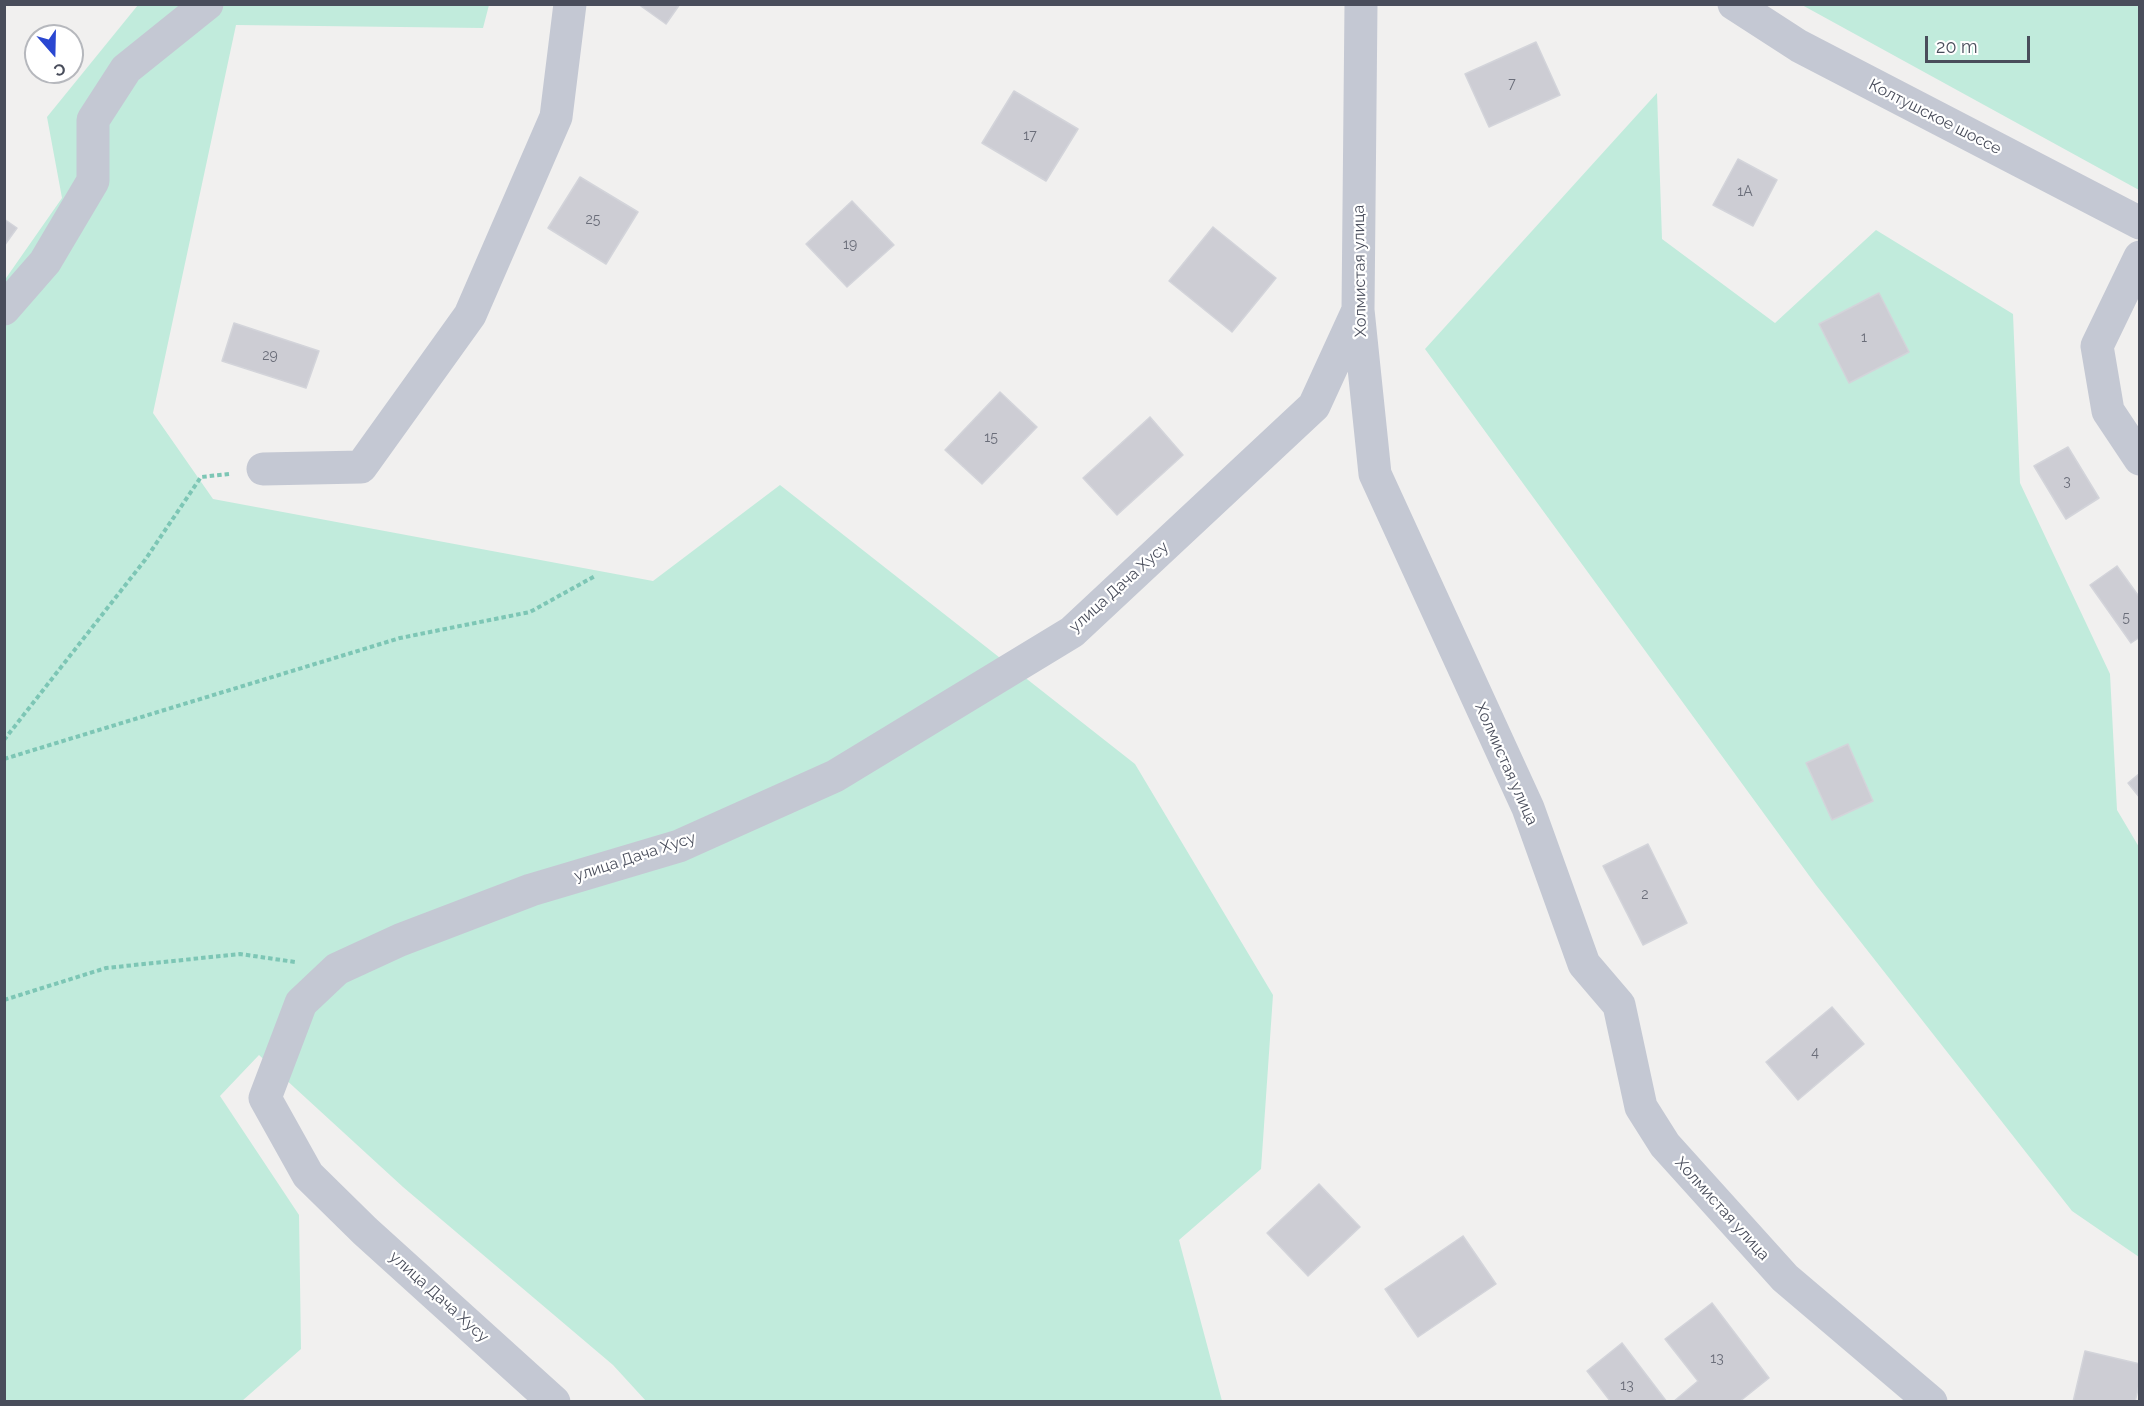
<!DOCTYPE html>
<meta charset="utf-8">
<style>
body{margin:0}
#map{position:relative;width:2144px;height:1406px;overflow:hidden;background:#f1f0ef;font-family:Raleway,sans-serif}
canvas{display:block}
.frame{position:absolute;inset:0;border:6px solid #494d5b;pointer-events:none}
.north{position:absolute;left:24px;top:24px;width:60px;height:60px;box-sizing:border-box;background:#fff;border:2px solid #b6b8bd;border-radius:50%;rotate:160deg;font-size:16px;font-weight:700;line-height:24px;text-align:center;color:#494d5b}
.north::after{content:'';display:block;margin:auto;width:21px;height:27px;background:#2a47d1;clip-path:polygon(50% 0,100% 100%,50% 72%,0 100%)}
.scale{position:absolute;left:1925px;top:36px;width:105px;height:27px;box-sizing:border-box;border:3px solid #494d5b;border-top:0;padding-left:8px;font-size:18px;line-height:21px;white-space:nowrap;color:#494d5b;-webkit-text-stroke:4px #fff;paint-order:stroke}
</style>
<div id="map">
<canvas width="2144" height="1406"></canvas>
<div class="frame"></div>
<div class="north">С</div>
<div class="scale">20 m</div>
</div>
<script>
const c = document.querySelector('canvas').getContext('2d');
c.lineJoin = 'round';
function fillPath(path, color) { c.fillStyle = color; c.fill(path, 'evenodd'); }
const shape = rows => new Path2D(rows.map(r => 'M' + r).join(''));
function strokePath(path, color, width, dash) { c.strokeStyle = color; c.lineWidth = width; c.lineCap = dash ? 'butt' : 'round'; c.setLineDash(dash || []); c.stroke(path); }
function drawText(font, color, halo, rows, align = 'center') {
  c.font = font + ' Raleway,sans-serif'; c.lineWidth = 4.5; c.setLineDash([]); c.textBaseline = 'middle'; c.strokeStyle = halo; c.fillStyle = color; for (const [text, x, y, turn = 0] of rows) {
    c.save(); c.translate(x, y); c.rotate((+turn || 0) * Math.PI / 180); c.textAlign = isNaN(turn) ? turn : align; if (halo) c.strokeText(text, 0, 0); c.fillText(text, 0, 0); c.restore();
  }
}
const green = shape([
 [138,5,489,5,483,28,236,25,153,413,213,499,653,581,780,485,1135,764,1273,995,1261,1169,1179,1240,1222,1401,646,1401,613,1365,403,1187,259,1055,220,1096,299,1215,301,1349,242,1401,5,1402,4,281,62,198,47,117],
 [1802,5,2139,5,2139,190],
 [1657,93,1662,239,1775,323,1876,230,2013,314,2020,483,2110,674,2117,810,2139,847,2139,1257,2072,1211,1816,885,1425,349]
]);
const building = shape([
 [638,4,680,4,666,24,638,4],
 [1536,42,1560,95,1489,127,1465,74,1536,42],
 [1014,91,1078,129,1046,181,982,143,1014,91],
 [1738,159,1777,180,1753,226,1713,205,1738,159],
 [580,177,638,212,606,264,548,228,580,177],
 [852,201,894,245,847,287,806,244,852,201],
 [4,219,17,228,4,246,4,219],
 [1213,227,1276,278,1232,332,1169,281,1213,227],
 [1879,293,1909,352,1849,383,1819,324,1879,293],
 [234,323,319,351,306,388,222,361,234,323],
 [1000,392,1037,427,982,484,945,450,1000,392],
 [1150,417,1183,455,1117,515,1083,478,1150,417],
 [2068,447,2099,498,2066,519,2034,466,2068,447],
 [2117,566,2140,598,2140,637,2131,643,2090,585,2117,566],
 [1848,744,1873,801,1832,820,1806,763,1848,744],
 [2140,773,2140,798,2128,783,2140,773],
 [1648,844,1687,923,1643,945,1603,866,1648,844],
 [1832,1007,1864,1044,1798,1100,1766,1062,1832,1007],
 [1319,1184,1360,1227,1308,1276,1267,1233,1319,1184],
 [1463,1236,1496,1284,1418,1337,1385,1289,1463,1236],
 [1712,1303,1769,1378,1739,1402,1673,1402,1698,1381,1665,1339,1712,1303],
 [1622,1343,1667,1402,1611,1402,1587,1371,1622,1343],
 [2085,1351,2140,1364,2140,1381,2135,1402,2073,1402,2085,1351]
]);
const path = shape([
 [4,740,145,560,201,477,229,474],
 [4,759,400,638,530,612,595,576],
 [4,1000,106,968,240,954,295,962]
]);
const minor = shape([
 [1361,4,1358,310,1375,474,1528,808,1584,964,1619,1005,1641,1107,1665,1145,1785,1278,1931,1402],
 [1734,4,1799,46,2140,223],
 [2140,257,2097,346,2108,411,2140,459],
 [4,309,45,262,93,181,93,120,126,69,207,4],
 [263,469,361,467,470,315,556,117,570,4],
 [554,1402,365,1231,308,1175,265,1098,301,1003,337,969,400,940,531,890,679,846,835,776,1072,632,1314,406,1358,310]
]);
const numberNames = [
 ["7",1512,84],
 ["17",1030,136],
 ["1А",1745,192],
 ["25",593,220],
 ["19",850,245],
 ["1",1864,338],
 ["29",270,356],
 ["15",991,438],
 ["3",2067,482],
 ["5",2126,618],
 ["2",1645,895],
 ["4",1815,1053],
 ["13",1717,1359],
 ["13",1627,1386]
];
const streetNames = [
 ["Колтушское шоссе",1935,117,27],
 ["Холмистая улица",1360,271,-91],
 ["улица Дача Хусу",1119,587,-42],
 ["Холмистая улица",1506,764,66],
 ["улица Дача Хусу",635,857,-18],
 ["Холмистая улица",1722,1209,48],
 ["улица Дача Хусу",439,1297,42]
];
fillPath(green, '#c1ebdc');
fillPath(building, '#cdcdd4');
strokePath(building, '#d3d4da', 1.5);
strokePath(path, '#7dc6b5', 4, [4.5, 3]);
strokePath(minor, '#c4c8d3', 33);
drawText('14px', '#6a6d79', null, numberNames);
drawText('16px', '#494d5b', '#fff', streetNames);
</script>
